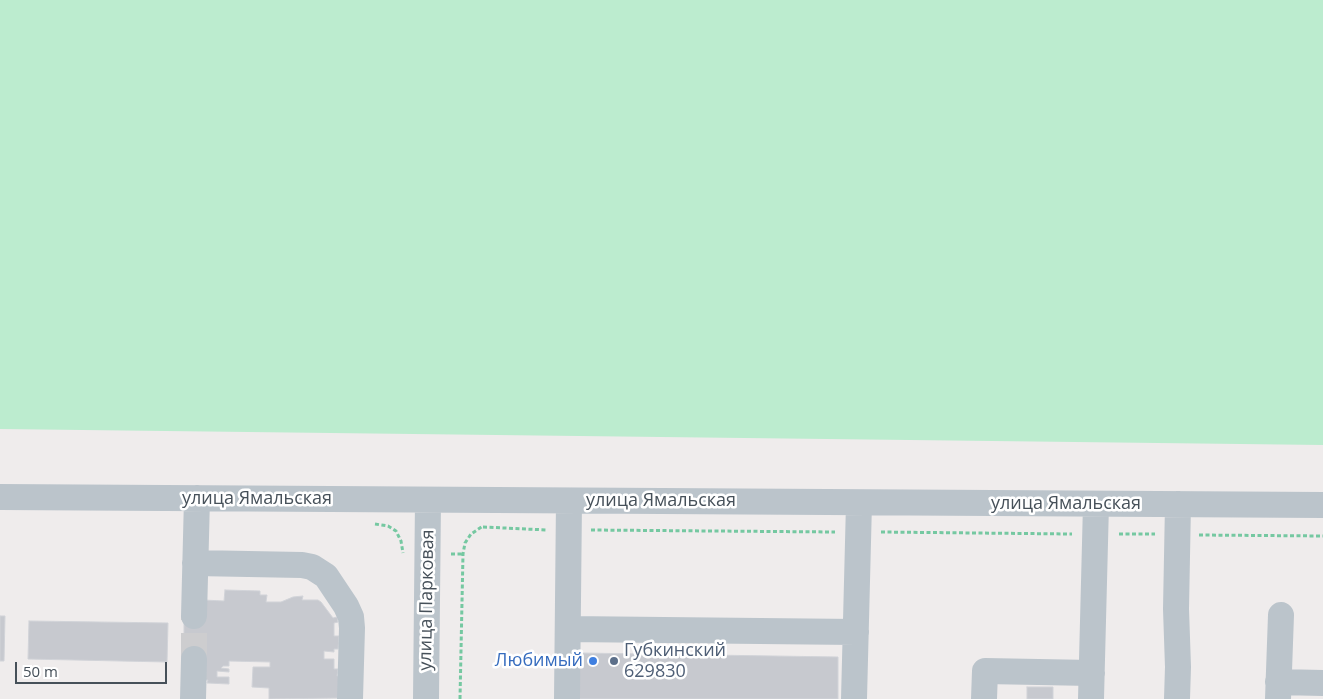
<!DOCTYPE html>
<meta charset="utf-8">
<style>
body{margin:0}
#map{position:relative;width:1323px;height:699px;overflow:hidden;background:#efecec;font-family:"Open Sans",sans-serif}
canvas{display:block}
.scale{position:absolute;left:15px;top:662px;width:152px;height:22px;box-sizing:border-box;border:2px solid #465059;border-top:0;padding-left:6px;font-size:15px;line-height:18px;white-space:nowrap;color:#465059;-webkit-text-stroke:4px #fff;paint-order:stroke}
</style>
<div id="map">
<canvas width="1323" height="699"></canvas>
<div class="scale">50 m</div>
</div>
<script>
const c = document.querySelector('canvas').getContext('2d');
c.lineJoin = 'round';
function fillPath(path, color) { c.fillStyle = color; c.fill(path, 'evenodd'); }
const shape = rows => new Path2D(rows.map(r => 'M' + r).join(''));
function strokePath(path, color, width, dash) { c.strokeStyle = color; c.lineWidth = width; c.lineCap = dash ? 'butt' : 'round'; c.setLineDash(dash || []); c.stroke(path); }
function drawText(font, color, halo, rows, align = 'center') {
  c.font = font + ' "Open Sans",sans-serif'; c.lineWidth = 5; c.setLineDash([]); c.textBaseline = 'middle'; c.strokeStyle = halo; c.fillStyle = color; for (const [text, x, y, turn = 0] of rows) {
    c.save(); c.translate(x, y); c.rotate((+turn || 0) * Math.PI / 180); c.textAlign = isNaN(turn) ? turn : align; if (halo) c.strokeText(text, 0, 0); c.fillText(text, 0, 0); c.restore();
  }
}
const green = shape([
 [0,0,1323,0,1323,445,0,429]
]);
const building = shape([
 [225,590,260,591,260,595,267,595,266,602,281,602,293,597,303,596,302,600,318,600,321,602,333,618,337,617,338,622,334,623,334,636,339,636,338,649,334,649,334,652,324,651,324,659,334,659,334,669,338,669,337,676,341,676,340,698,269,699,269,688,252,687,253,667,270,667,270,662,229,661,229,666,223,666,221,668,229,669,229,672,217,671,217,677,229,677,229,684,207,683,208,680,201,680,184,659,184,620,203,600,224,601,225,590],
 [0,616,5,616,4,661,0,661,0,616],
 [29,621,168,623,167,662,28,659,29,621],
 [580,653,838,657,838,699,579,699,580,653],
 [1027,687,1053,687,1053,699,1027,699,1027,687]
]);
const minorTunnel = shape([
 [194,659,194,616]
]);
const path = shape([
 [375,524,388,526,396,531,401,541,403,553],
 [483,527,547,530],
 [591,530,835,532],
 [881,532,1072,534],
 [1119,534,1155,534],
 [1199,535,1323,536],
 [451,554,463,554],
 [460,699,463,554,465,543,471,534,483,526]
]);
const minor = shape([
 [0,497,1323,505],
 [195,563,302,565,312,567,326,576,346,606,351,617,352,628,350,699],
 [194,616,197,498],
 [568,629,856,632],
 [1278,682,1323,683],
 [193,699,194,659],
 [426,699,428,500],
 [567,699,569,501],
 [854,699,859,503],
 [984,699,985,671,1092,673],
 [1091,699,1096,504],
 [1177,699,1178,667,1176,609,1178,504],
 [1278,699,1281,615]
]);
const markers = [
 [593,661,5,"#3f7fe0"],
 [614,661,5,"#5c6f8a"]
];
const streetNames = [
 ["улица Ямальская",257,499],
 ["улица Ямальская",661,501],
 ["улица Ямальская",1066,504],
 ["улица Парковая",427,600,-89]
];
const serviceNames = [
 ["Губкинский",624,651],
 ["629830",624,672]
];
const shopNames = [
 ["Любимый",583,661]
];
fillPath(green, '#bceccf');
fillPath(building, '#c7c9cf');
strokePath(building, '#d1d3d8', 1);
strokePath(minorTunnel, '#cdcdcf', 26, [26, 13]);
strokePath(path, '#75c8a1', 3, [4, 2.5]);
strokePath(minor, '#bbc4cb', 26);
for (const [x, y, r, color] of markers) { const dot = new Path2D(); dot.arc(x, y, r, 0, 2 * Math.PI); c.fillStyle = color; c.fill(dot); strokePath(dot, '#fff', 2); }
drawText('18px', '#465059', '#fff', streetNames);
drawText('18px', '#4e5e75', '#fff', serviceNames, 'left');
drawText('18px', '#366cbe', '#fff', shopNames, 'right');
</script>
